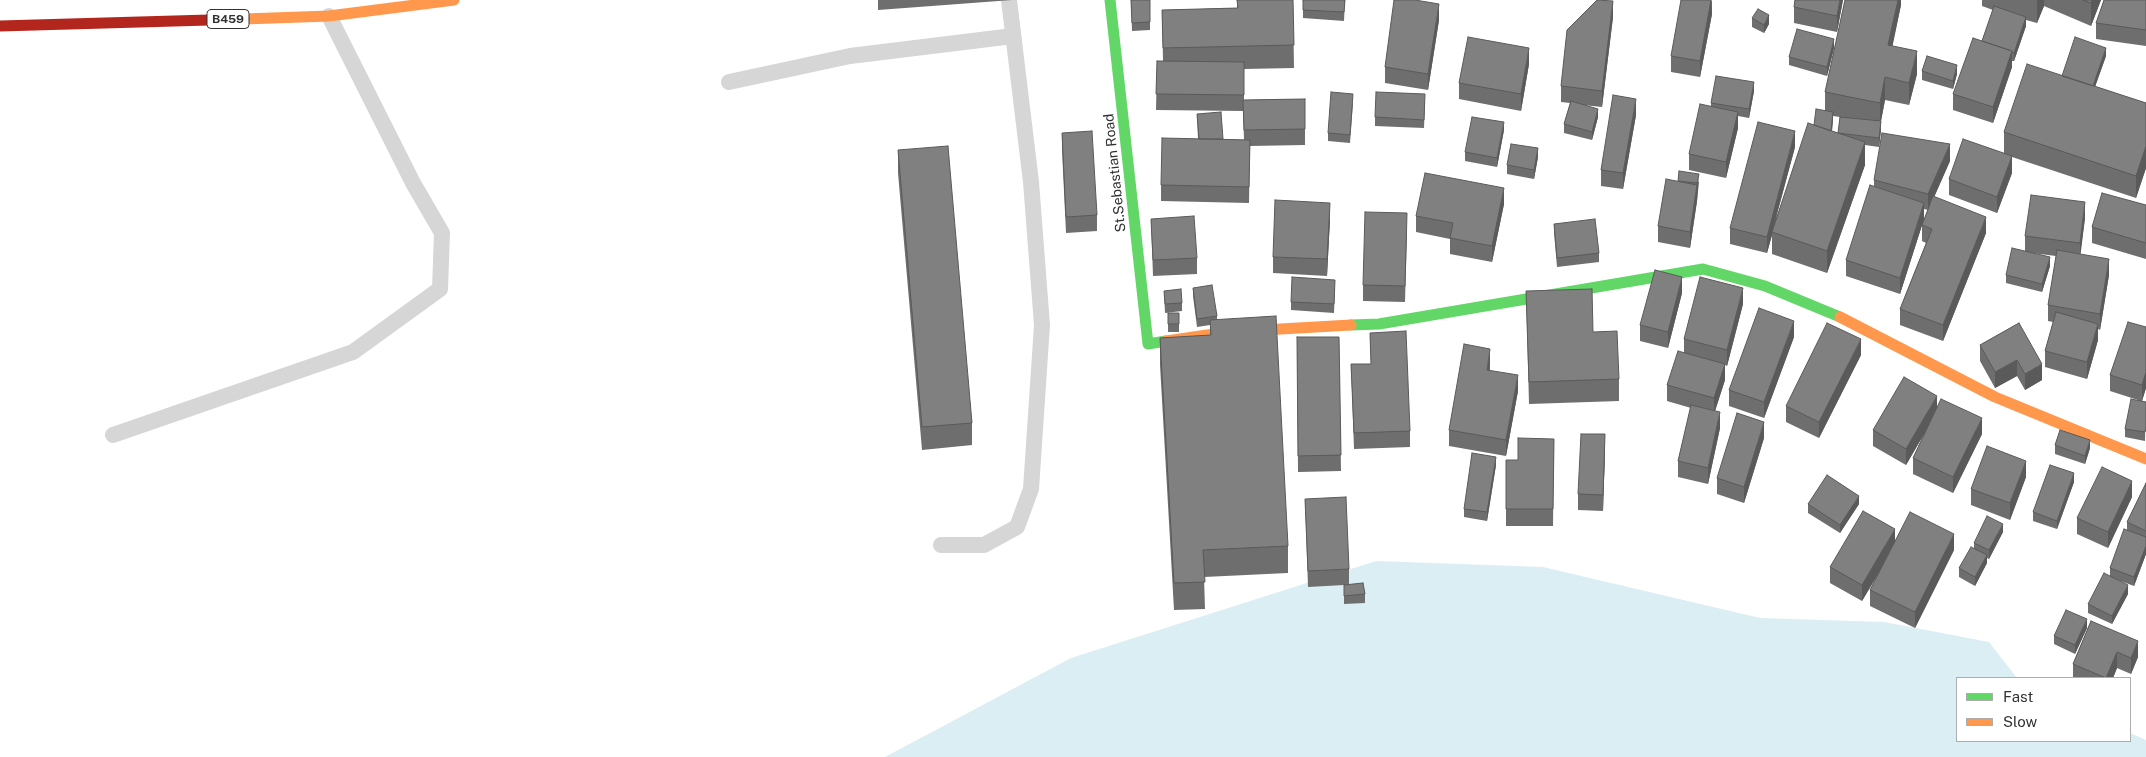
<!DOCTYPE html>
<style>
body{margin:0}
#map{position:relative;width:2146px;height:757px;overflow:hidden;background:#fff;font-family:"Public Sans",sans-serif}
canvas{display:block}
.legend{position:absolute;left:1956px;top:677px;width:175px;height:65px;box-sizing:border-box;background:#fff;border:1px solid #adadad;margin:0;padding:6px 9px;list-style:none;font-size:15px;color:#323232}
.legend li{display:flex;align-items:center;gap:10px;height:25px}
.legend b{width:25px;border:1px solid #adadad}
</style>
<div id="map">
<canvas width="2146" height="757"></canvas>
<ul class="legend">
<li><b style="height:6px;background:#63d668"></b>Fast</li>
<li><b style="height:6px;background:#ff974d"></b>Slow</li>
</ul>
</div>
<script>
const c = document.querySelector('canvas').getContext('2d');
c.lineJoin = 'round';
function fillPath(path, color) { c.fillStyle = color; c.fill(path, 'evenodd'); }
const shape = rows => new Path2D(rows.map(r => 'M' + r).join(''));
function strokePath(path, color, width, dash) { c.strokeStyle = color; c.lineWidth = width; c.lineCap = dash ? 'butt' : 'round'; c.setLineDash(dash || []); c.stroke(path); }
function drawText(font, color, halo, rows, align = 'center') {
  c.font = font + ' "Public Sans",sans-serif'; c.lineWidth = 5; c.setLineDash([]); c.textBaseline = 'middle'; c.strokeStyle = halo; c.fillStyle = color; for (const [text, x, y, turn = 0] of rows) {
    c.save(); c.translate(x, y); c.rotate((+turn || 0) * Math.PI / 180); c.textAlign = isNaN(turn) ? turn : align; if (halo) c.strokeText(text, 0, 0); c.fillText(text, 0, 0); c.restore();
  }
}
const water = shape([
 [1376,561,1543,567,1760,618,1884,622,1989,642,2017,678,1957,678,1957,741,2130,741,2130,733,2146,740,2146,757,885,757,1071,658]
]);
const lane = shape([
 [729,82,850,56,1013,36],
 [113,435,353,352,440,289,442,233,413,183,329,16],
 [941,545,984,545,1017,527,1031,489,1042,325,1031,182,1009,0]
]);
const fast = shape([
 [1110,0,1148,344,1166,341],
 [1351,325,1379,324,1703,269,1765,286,1840,317]
]);
const slow = shape([
 [244,19,329,16,454,0],
 [1840,317,1995,397,2146,459],
 [1166,341,1228,332,1351,325]
]);
const jam = shape([
 [0,26,244,19]
]);
const wall = shape([
 [878,0,1012,0,878,10],
 [1131,0,1150,0,1150,30,1132,31],
 [1237,0,1293,0,1294,68,1244,69,1244,100,1305,99,1305,145,1250,146,1249,203,1161,201,1161,185,1198,139,1197,114,1223,139,1244,140,1243,111,1156,110,1157,61,1163,61,1162,10,1237,8],
 [1303,0,1345,0,1344,21,1303,18],
 [1712,0,1712,14,1700,77,1671,72,1671,56],
 [1795,0,1843,0,1837,32,1794,23,1794,7],
 [1901,0,1901,5,1892,46,1917,74,1909,105,1885,100,1881,121,1881,130,1879,147,1865,145,1865,165,1827,273,1772,254,1772,235,1767,253,1730,244,1730,228,1795,147,1776,218,1814,125,1825,111,1825,92],
 [1833,116,1840,117,1838,133,1832,131],
 [1982,0,2101,0,2091,26,2044,6,2037,23,2026,20,2026,26,2014,61,2012,61,2012,67,1993,123,1953,110,1953,94,1982,41,1993,10,1982,6],
 [2146,0,2146,46,2096,39,2096,23],
 [1613,17,1602,107,1583,105,1598,117,1592,140,1564,133,1564,124,1570,103,1561,102,1561,86],
 [1752,18,1769,24,1764,33,1752,27],
 [1439,20,1428,90,1385,83,1385,67],
 [1834,48,1827,76,1789,65,1789,57],
 [2106,56,2095,87,2146,103,2146,168,2136,198,2012,157,2012,173,1997,213,1949,195,1949,179,2004,153,2004,132,2062,76],
 [1529,64,1521,111,1459,99,1459,83],
 [1922,71,1957,74,1953,89,1922,80],
 [1754,91,1749,118,1738,116,1738,128,1726,178,1689,170,1689,154,1711,106,1711,103],
 [1353,103,1350,143,1328,141,1328,133],
 [1425,103,1424,128,1375,126,1375,117],
 [1636,115,1623,189,1601,186,1601,170],
 [1504,130,1497,167,1465,161,1465,152],
 [1062,133,1097,215,1097,231,1066,233,1062,149],
 [898,150,972,423,972,445,922,450,898,173],
 [1538,157,1534,179,1507,174,1507,165],
 [1950,161,1934,197,1986,233,1943,341,1900,325,1900,309,1926,243,1922,241,1922,225,1928,210,1924,209,1924,219,1900,294,1846,276,1846,260,1874,187,1874,180],
 [1678,181,1699,182,1697,201,1690,248,1658,242,1658,226],
 [1504,204,1492,262,1450,254,1450,239,1416,232,1416,216],
 [2146,205,2146,259,2092,243,2092,227],
 [2085,218,2080,254,2109,275,2100,330,2098,329,2098,340,2087,379,2045,367,2045,351,2053,322,2048,321,2048,305,2056,256,2032,253,2050,266,2042,292,2006,283,2006,275,2025,251,2025,236],
 [1151,219,1197,258,1197,274,1153,276],
 [1330,219,1327,276,1273,273,1273,257],
 [1554,224,1599,253,1599,262,1557,267,1554,232],
 [1407,229,1405,302,1363,301,1363,285],
 [1193,288,1217,316,1217,319,1288,546,1288,573,1204,577,1205,609,1174,610,1160,365,1160,338,1210,335,1210,325,1197,327,1193,296],
 [1335,288,1334,313,1291,310,1291,302],
 [1164,291,1182,303,1182,311,1165,313],
 [1526,291,1593,332,1619,379,1619,401,1529,404],
 [1682,293,1668,348,1640,341,1640,325],
 [1743,304,1727,366,1725,365,1725,380,1715,411,1720,428,1708,484,1678,477,1678,461,1691,408,1667,401,1667,385,1684,353,1684,339],
 [1168,313,1179,313,1179,332,1168,332],
 [2019,323,2042,380,2025,390,2017,376,1995,388,1980,361,1980,345],
 [2146,327,2146,388,2142,401,2146,402,2145,441,2125,437,2125,429,2138,400,2110,391,2110,375],
 [1370,333,1410,431,1410,447,1354,449,1351,364,1371,364],
 [1297,337,1339,337,1341,471,1298,472],
 [1794,337,1764,418,1729,406,1729,390],
 [1861,355,1819,438,1786,422,1786,406],
 [1490,365,1490,370,1518,391,1506,456,1449,446,1449,430],
 [1937,407,1982,434,1953,493,1913,474,1913,458,1924,434,1906,465,1873,446,1873,430],
 [1764,438,1744,503,1717,494,1717,478],
 [1554,439,1553,526,1506,526,1506,460,1518,460],
 [2055,445,2090,448,2085,464,2055,454],
 [1605,450,1603,511,1578,510,1578,494],
 [1496,465,1487,521,1464,517,1464,509],
 [2026,477,2010,520,1971,505,1971,489],
 [2074,482,2057,529,2033,521,2033,512],
 [2146,483,2146,554,2134,586,2115,579,2128,594,2112,624,2088,613,2088,604,2110,576,2110,568,2127,530,2127,522],
 [2132,497,2108,548,2077,534,2077,518],
 [1305,499,1349,569,1349,584,1365,594,1365,603,1344,604,1344,585,1308,587],
 [1808,504,1859,504,1840,533,1808,513],
 [2003,532,1989,559,1987,558,1987,563,1975,586,1959,577,1959,568,1974,548,1974,543],
 [1895,541,1954,550,1915,628,1870,606,1870,590,1880,571,1862,601,1830,583,1830,567],
 [2091,621,2138,657,2131,674,2117,668,2113,678,2073,678,2073,664],
 [2087,628,2075,654,2054,644,2054,636]
]);
const shadedWall = shape([
 [1711,0,1712,14,1700,77,1700,61],
 [1840,0,1843,0,1837,32,1837,16],
 [1898,0,1901,0,1901,5,1888,68,1888,45],
 [2037,0,2044,0,2044,6,2037,23],
 [2092,0,2101,0,2091,26,2091,3],
 [1613,1,1613,17,1602,107,1602,91],
 [1439,4,1439,20,1428,90,1428,74],
 [1769,15,1769,24,1764,33,1764,25],
 [2026,17,2026,26,2014,61,2014,53],
 [1834,39,1834,48,1827,76,1827,67],
 [1529,48,1529,64,1521,111,1521,94],
 [2106,48,2106,56,2092,95,2092,87],
 [1917,51,1917,74,1909,105,1909,83],
 [2012,51,2012,67,1993,123,1993,107],
 [1957,65,1957,74,1953,89,1953,81],
 [1885,77,1885,100,1880,126,1880,103],
 [1754,82,1754,91,1749,118,1749,109],
 [1636,99,1636,115,1623,189,1623,173],
 [1598,109,1598,117,1592,140,1592,132],
 [1738,112,1738,128,1726,178,1726,162],
 [1833,112,1833,120,1831,141,1831,132],
 [1881,121,1881,130,1879,147,1879,138],
 [1504,122,1504,130,1497,167,1497,158],
 [1795,131,1795,147,1772,232,1772,235,1767,253,1767,237],
 [1865,142,1865,165,1827,273,1827,251],
 [1950,144,1950,161,1928,211,1928,194],
 [2146,146,2146,168,2136,198,2136,176],
 [1538,148,1538,157,1534,179,1534,170],
 [2012,156,2012,173,1997,213,1997,197],
 [1699,174,1697,201,1690,248,1690,232],
 [1504,188,1504,204,1492,262,1492,246],
 [2085,202,2085,218,2080,259,2080,243],
 [1330,203,1330,219,1327,276,1327,259],
 [1924,203,1924,219,1900,294,1900,278],
 [1986,217,1986,233,1943,341,1943,325],
 [2050,257,2050,266,2042,292,2042,284],
 [2109,259,2109,275,2100,330,2100,314],
 [1682,277,1682,293,1668,348,1668,332],
 [1743,288,1743,304,1727,366,1727,350],
 [1794,321,1794,337,1764,418,1764,402],
 [2098,324,2098,340,2087,379,2087,362],
 [1861,339,1861,355,1819,438,1819,422],
 [1490,349,1490,365,1487,386,1487,370],
 [2017,360,2017,376,1995,388,1995,372],
 [1725,364,1725,380,1714,414,1714,398],
 [2042,364,2042,380,2025,390,2025,374],
 [2146,372,2146,388,2142,401,2142,385],
 [1518,375,1518,391,1506,456,1506,440],
 [1937,396,1937,412,1906,465,1906,449],
 [1720,412,1720,428,1708,484,1708,468],
 [1982,418,1982,434,1953,493,1953,477],
 [1764,422,1764,438,1744,503,1744,487],
 [1605,434,1605,450,1603,511,1603,495],
 [2090,440,2090,448,2085,464,2085,456],
 [1496,457,1496,465,1487,521,1487,512],
 [2026,461,2026,477,2010,520,2010,503],
 [2074,473,2074,482,2057,529,2057,521],
 [2132,481,2132,497,2108,548,2108,532],
 [1859,496,1859,504,1840,533,1840,525],
 [2003,524,2003,532,1989,559,1989,550],
 [1895,529,1895,545,1862,601,1862,585],
 [1954,534,1954,550,1915,628,1915,612],
 [2146,546,2146,554,2134,586,2134,577],
 [1987,555,1987,563,1975,586,1975,577],
 [2128,585,2128,594,2112,624,2112,616],
 [2087,619,2087,628,2075,654,2075,645],
 [2138,641,2138,657,2131,674,2131,658],
 [2117,652,2117,668,2113,678,2106,678]
]);
const building = shape([
 [1131,0,1150,0,1150,22,1132,23,1131,0],
 [1237,0,1293,0,1294,45,1163,48,1162,10,1238,8,1237,0],
 [1303,0,1345,0,1344,12,1303,10,1303,0],
 [1394,0,1415,0,1439,4,1428,74,1385,67,1394,0],
 [1597,0,1613,1,1602,91,1561,86,1567,30,1597,0],
 [1681,0,1711,0,1700,61,1671,56,1681,0],
 [1795,0,1840,0,1837,16,1794,7,1795,0],
 [1845,0,1898,0,1888,45,1917,51,1909,83,1885,77,1880,103,1825,92,1845,0],
 [2083,0,2092,0,2091,3,2083,0],
 [2104,0,2146,0,2146,30,2096,23,2104,0],
 [1994,6,2026,17,2014,53,2012,52,2012,51,1982,41,1994,6],
 [1758,9,1769,15,1764,25,1752,18,1758,9],
 [1797,29,1834,39,1827,67,1789,57,1797,29],
 [1468,37,1529,48,1521,94,1459,83,1468,37],
 [2075,37,2106,48,2093,86,2062,76,2075,37],
 [1973,38,2012,51,1993,107,1953,94,1973,38],
 [1927,56,1957,65,1953,81,1922,71,1927,56],
 [1157,61,1244,62,1244,95,1156,94,1157,61],
 [2027,64,2146,103,2146,146,2136,176,2004,132,2027,64],
 [1716,76,1754,82,1749,109,1711,103,1716,76],
 [1331,92,1353,94,1350,135,1328,133,1331,92],
 [1376,92,1425,94,1424,120,1375,117,1376,92],
 [1613,95,1636,99,1623,173,1601,170,1613,95],
 [1305,99,1305,129,1244,130,1243,100,1305,99],
 [1571,101,1598,109,1592,132,1564,124,1571,101],
 [1700,104,1738,112,1726,162,1689,154,1700,104],
 [1816,109,1833,112,1831,131,1814,125,1816,109],
 [1221,112,1223,139,1199,139,1197,114,1221,112],
 [1472,117,1504,122,1497,158,1465,152,1472,117],
 [1840,117,1881,121,1879,138,1838,133,1840,117],
 [1758,122,1795,131,1767,237,1730,228,1758,122],
 [1808,123,1865,142,1827,251,1772,232,1808,123],
 [1092,131,1097,215,1066,217,1062,133,1092,131],
 [1882,133,1950,144,1928,194,1874,180,1882,133],
 [1162,138,1250,140,1249,187,1161,185,1162,138],
 [1963,139,2012,156,1997,197,1949,179,1963,139],
 [1511,144,1538,148,1534,170,1507,165,1511,144],
 [948,146,972,423,922,427,898,150,948,146],
 [1679,171,1699,174,1697,183,1678,181,1679,171],
 [1425,173,1504,188,1492,246,1450,238,1453,223,1416,216,1425,173],
 [1666,179,1697,185,1690,232,1658,226,1666,179],
 [1870,185,1924,203,1900,278,1846,260,1870,185],
 [2102,193,2146,205,2146,243,2092,227,2102,193],
 [2031,195,2085,202,2080,243,2025,236,2031,195],
 [1933,196,1986,217,1943,325,1900,309,1932,229,1922,225,1933,196],
 [1275,200,1330,203,1327,259,1273,257,1275,200],
 [1365,212,1407,213,1405,286,1363,285,1365,212],
 [1194,216,1197,258,1153,260,1151,219,1194,216],
 [1595,219,1599,253,1557,258,1554,224,1595,219],
 [2012,248,2050,257,2042,284,2006,275,2012,248],
 [2057,250,2109,259,2100,314,2048,305,2057,250],
 [1655,270,1682,277,1668,332,1640,325,1655,270],
 [1292,277,1335,280,1334,304,1291,302,1292,277],
 [1700,277,1743,288,1727,350,1684,339,1700,277],
 [1212,285,1217,316,1197,319,1193,288,1212,285],
 [1181,289,1182,303,1165,304,1164,291,1181,289],
 [1592,289,1593,332,1617,331,1619,379,1529,382,1526,291,1592,289],
 [1759,308,1794,321,1764,402,1729,390,1759,308],
 [2056,312,2098,324,2087,362,2045,351,2056,312],
 [1168,313,1179,313,1179,324,1168,324,1168,313],
 [1276,316,1288,546,1203,550,1205,582,1174,583,1160,338,1211,335,1210,320,1276,316],
 [2128,322,2146,327,2146,372,2142,385,2110,375,2128,322],
 [1827,323,1861,339,1819,422,1786,406,1827,323],
 [2019,323,2042,364,2025,374,2017,360,1995,372,1980,345,2019,323],
 [1406,331,1410,431,1354,433,1351,364,1371,364,1370,333,1406,331],
 [1297,337,1339,337,1341,455,1298,456,1297,337],
 [1464,344,1490,349,1487,370,1518,375,1506,440,1449,430,1464,344],
 [1678,351,1725,364,1714,398,1667,385,1678,351],
 [1904,377,1937,396,1906,449,1873,430,1904,377],
 [1941,399,1982,418,1953,477,1913,458,1941,399],
 [2131,399,2146,402,2146,428,2145,432,2125,429,2131,399],
 [1691,405,1720,412,1708,468,1678,461,1691,405],
 [1737,413,1764,422,1744,487,1717,478,1737,413],
 [2060,430,2090,440,2085,456,2055,445,2060,430],
 [1581,434,1605,434,1603,495,1578,494,1581,434],
 [1518,438,1554,439,1553,509,1506,509,1506,460,1518,460,1518,438],
 [1987,446,2026,461,2010,503,1971,489,1987,446],
 [1472,453,1496,457,1487,512,1464,509,1472,453],
 [2050,465,2074,473,2057,521,2033,512,2050,465],
 [2102,467,2132,481,2108,532,2077,518,2102,467],
 [1827,475,1859,496,1840,525,1808,504,1827,475],
 [2146,483,2146,531,2127,522,2146,483],
 [1346,497,1349,569,1308,571,1305,499,1346,497],
 [1863,511,1895,529,1862,585,1830,567,1863,511],
 [1910,512,1954,534,1915,612,1870,590,1910,512],
 [1987,516,2003,524,1989,550,1974,543,1987,516],
 [2124,529,2146,537,2146,546,2134,577,2110,568,2124,529],
 [1971,547,1987,555,1975,577,1959,568,1971,547],
 [2104,573,2128,585,2112,616,2088,604,2104,573],
 [1363,583,1365,594,1344,596,1344,585,1363,583],
 [2066,610,2087,619,2075,645,2054,636,2066,610],
 [2091,621,2138,641,2131,658,2117,652,2106,678,2073,664,2091,621]
]);
const shields = [
 [228,19,42]
];
const shieldNames = [
 ["B459",228,19]
];
const streetNames = [
 ["St.Sebastian Road",1115,173,-96]
];
fillPath(water, '#dbeef4');
strokePath(lane, '#d6d6d6', 16);
strokePath(fast, '#63d668', 11);
strokePath(slow, '#ff974d', 11);
strokePath(jam, '#b3261e', 11);
fillPath(wall, '#6e6e6e');
fillPath(shadedWall, '#5a5a5a');
fillPath(building, '#808080');
strokePath(building, '#5a5a5a', 1);
for (const [x, y, w] of shields) { const box = new Path2D(); box.roundRect(x - w / 2, y - 9.5, w, 19, 4); c.fillStyle = '#fff'; c.fill(box); strokePath(box, '#323232', 1); }
drawText('bold 12px', '#323232', null, shieldNames);
drawText('14px', '#323232', '#fff', streetNames);
</script>
